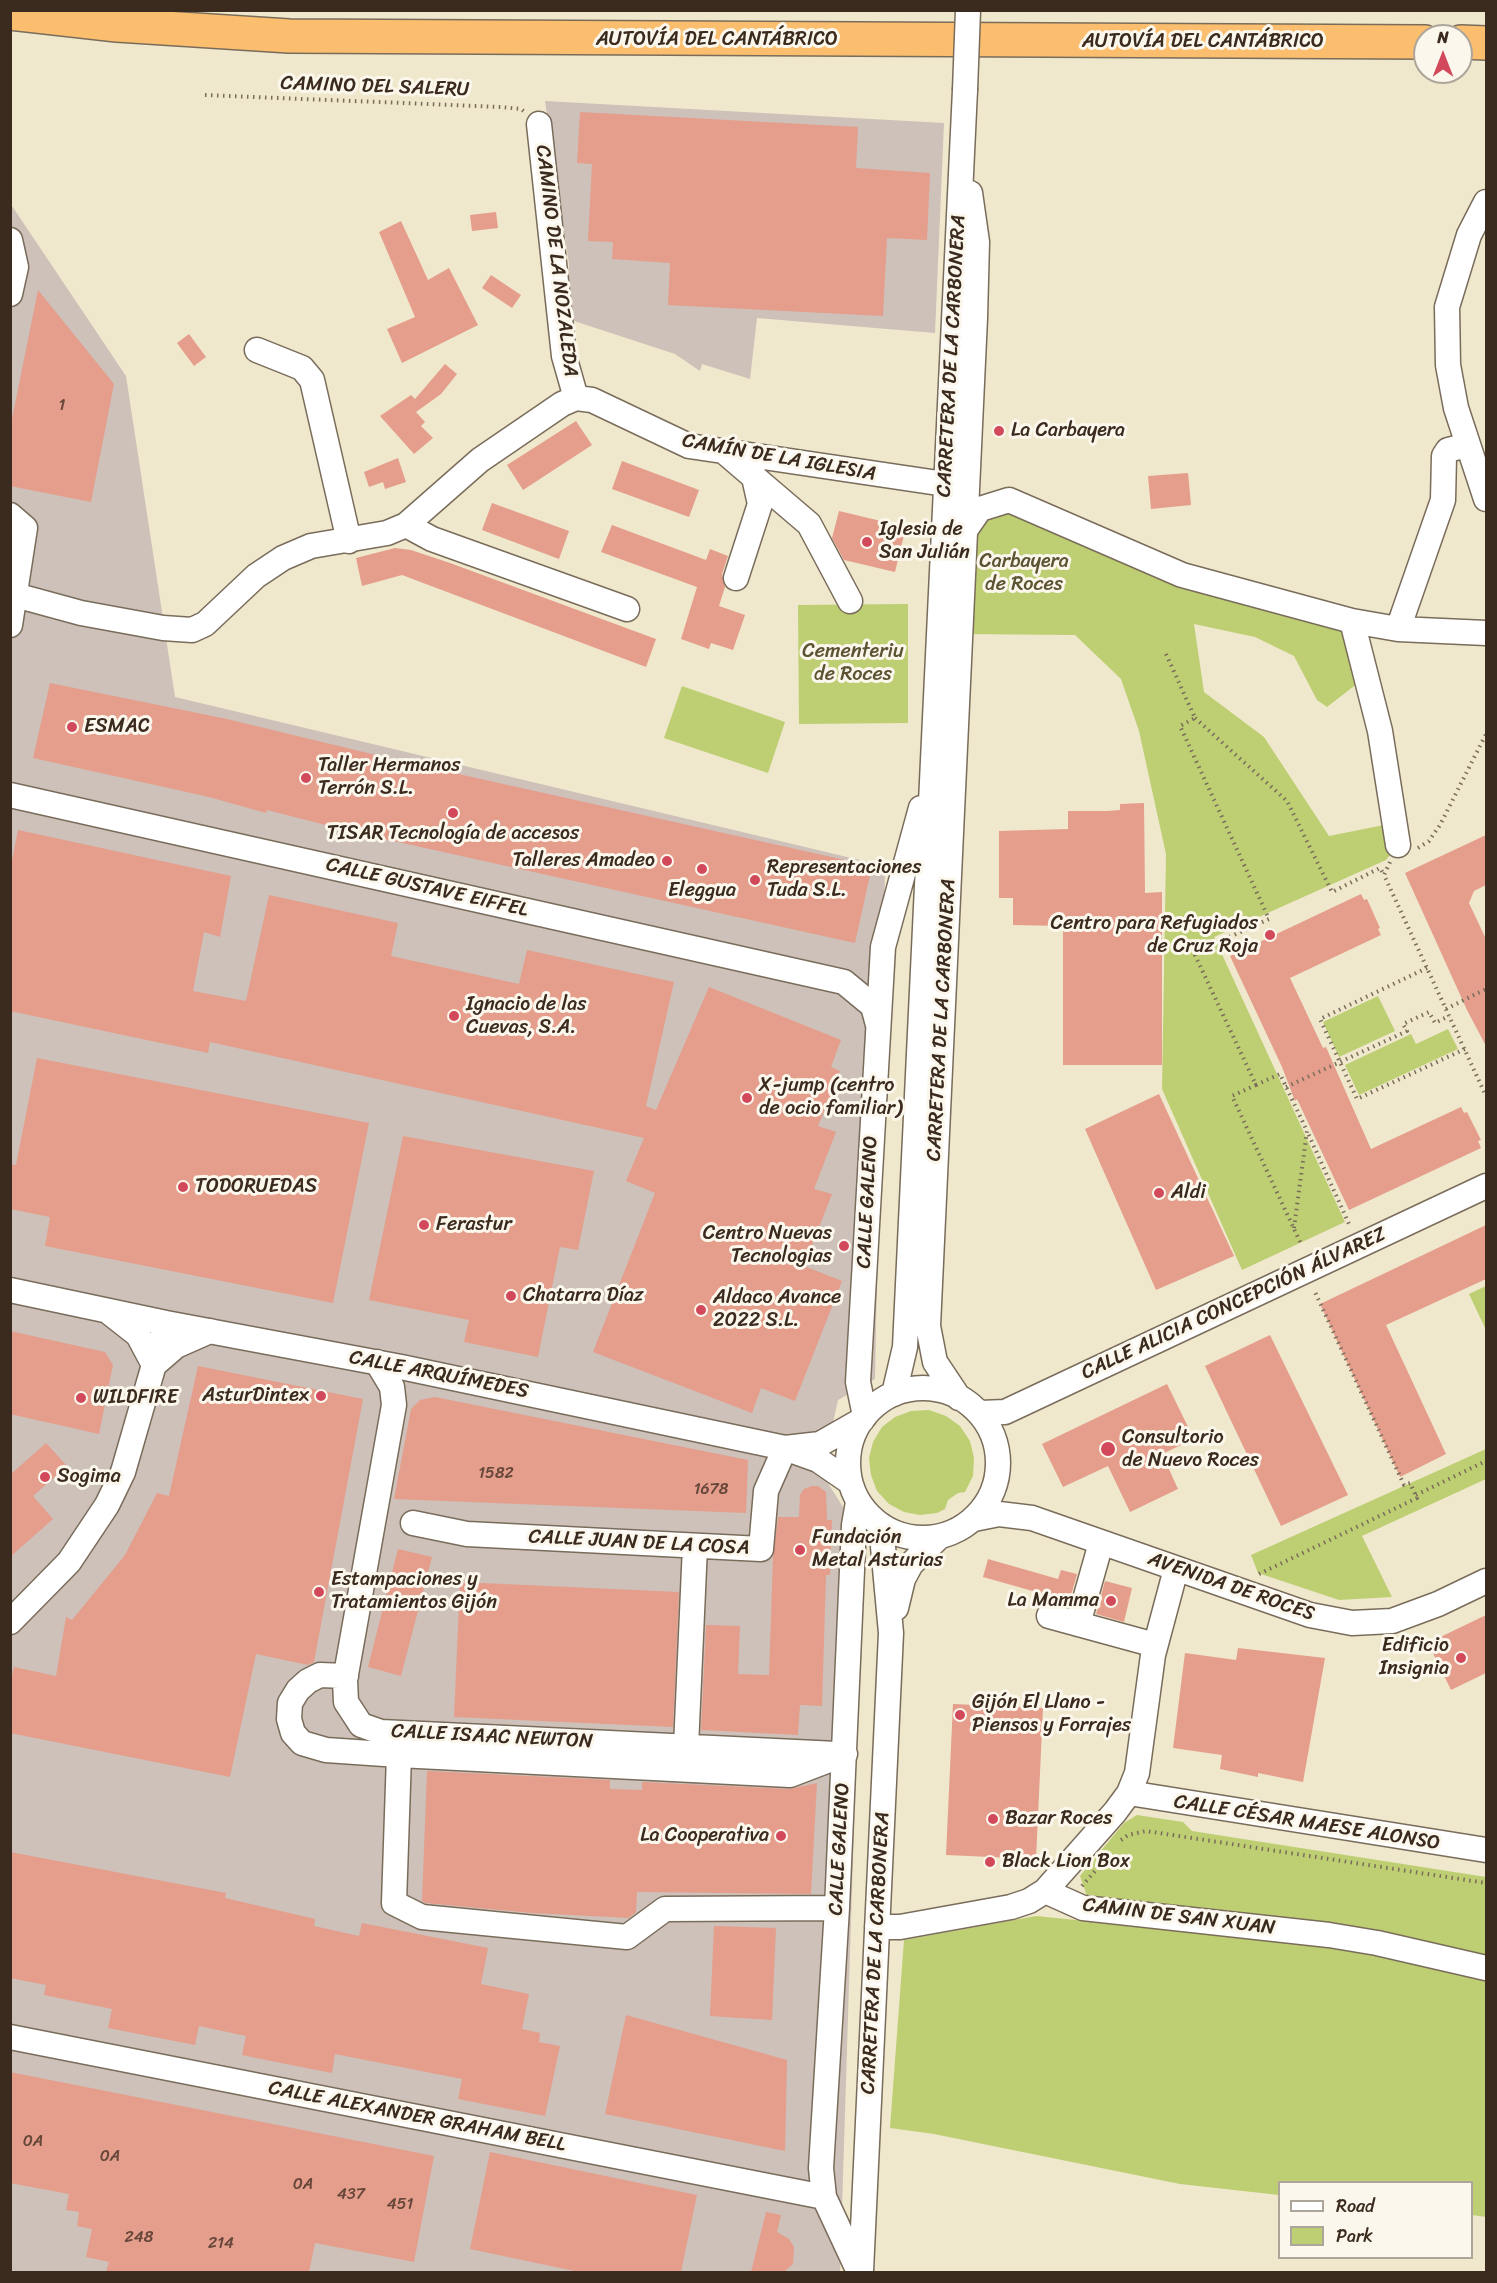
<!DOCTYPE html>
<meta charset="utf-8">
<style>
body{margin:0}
#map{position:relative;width:1497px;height:2283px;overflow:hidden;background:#efe8cc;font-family:Sriracha,sans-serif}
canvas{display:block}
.frame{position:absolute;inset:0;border:12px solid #3b2a1e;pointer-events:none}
.legend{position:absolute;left:1278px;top:2181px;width:195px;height:78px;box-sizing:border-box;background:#fbf7ec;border:2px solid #aea59a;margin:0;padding:8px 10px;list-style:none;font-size:18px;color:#3b2a1e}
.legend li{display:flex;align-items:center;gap:12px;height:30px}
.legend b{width:30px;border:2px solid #aea59a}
.north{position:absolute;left:1413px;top:24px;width:60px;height:60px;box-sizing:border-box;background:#fbf7ec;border:2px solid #aea59a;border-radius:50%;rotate:0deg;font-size:16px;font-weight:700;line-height:24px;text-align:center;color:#3b2a1e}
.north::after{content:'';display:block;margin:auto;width:21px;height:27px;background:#d1495b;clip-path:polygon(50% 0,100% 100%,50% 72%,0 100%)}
</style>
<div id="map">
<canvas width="1497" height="2283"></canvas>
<div class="frame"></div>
<ul class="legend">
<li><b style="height:8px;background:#fff"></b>Road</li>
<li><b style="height:16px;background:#bdcf72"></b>Park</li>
</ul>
<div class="north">N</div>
</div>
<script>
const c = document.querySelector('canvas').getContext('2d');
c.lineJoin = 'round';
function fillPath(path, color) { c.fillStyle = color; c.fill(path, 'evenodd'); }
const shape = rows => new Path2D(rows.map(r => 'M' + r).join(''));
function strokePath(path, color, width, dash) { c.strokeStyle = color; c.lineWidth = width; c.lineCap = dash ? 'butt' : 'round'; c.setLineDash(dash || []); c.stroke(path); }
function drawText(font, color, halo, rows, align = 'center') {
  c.font = font + ' Sriracha,sans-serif'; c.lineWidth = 6; c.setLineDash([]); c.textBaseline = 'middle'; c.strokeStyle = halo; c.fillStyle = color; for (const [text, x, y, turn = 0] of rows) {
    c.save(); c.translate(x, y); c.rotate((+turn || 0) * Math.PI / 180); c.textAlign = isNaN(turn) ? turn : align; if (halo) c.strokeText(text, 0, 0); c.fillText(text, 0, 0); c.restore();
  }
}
const industrial = shape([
 [545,101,944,123,935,333,757,318,750,379,702,364,700,371,675,354,568,319,569,264],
 [10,203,126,376,175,697,885,866,875,1379,838,1400,826,1454,826,1480,863,1539,840,2272,11,2272,10,813,16,785,10,783]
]);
const green = shape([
 [997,502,1089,537,1352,621,1367,676,1327,707,1317,700,1294,656,1255,637,1194,624,1204,692,1264,737,1329,836,1394,823,1398,845,1386,860,1214,937,1345,1222,1242,1270,1162,1089,1166,854,1139,731,1121,679,1075,635,960,634,964,532],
 [908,604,908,723,799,724,798,605],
 [682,686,785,722,768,773,664,738],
 [1378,996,1395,1031,1339,1057,1323,1022],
 [1448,1029,1458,1049,1359,1095,1345,1065,1411,1034,1416,1044],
 [1486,1286,1486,1330,1469,1294],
 [929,1410,946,1416,960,1426,970,1441,974,1458,973,1476,965,1492,958,1493,948,1500,945,1509,937,1513,920,1515,904,1512,889,1504,877,1491,871,1475,869,1458,873,1442,882,1427,895,1417,911,1411],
 [1486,1449,1486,1479,1362,1536,1392,1597,1339,1600,1258,1573,1251,1555],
 [1137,1815,1183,1822,1192,1831,1486,1877,1486,1957,1088,1899,1080,1876,1124,1823],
 [1036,1916,1346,1947,1486,1981,1486,2217,1472,2215,1472,2182,1280,2182,1279,2195,1180,2184,934,2134,890,2128,904,1940]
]);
const building = shape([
 [580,112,858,127,856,168,930,173,927,240,887,238,883,316,668,305,670,263,612,259,613,242,588,241,592,164,577,163],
 [496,212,498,228,472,231,470,215],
 [401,221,428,280,449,268,478,325,402,363,387,329,415,317,379,232],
 [491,275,521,295,512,308,482,288],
 [38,290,114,384,91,502,10,486,10,429],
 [189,334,206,357,194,366,177,343],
 [445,364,457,374,441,394,416,412,425,422,421,426,433,438,414,454,380,416,411,395,415,399],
 [576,421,592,445,523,490,507,465],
 [398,458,406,482,385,489,383,482,369,487,364,472],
 [622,461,699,490,689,517,612,489],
 [1188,473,1191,505,1151,509,1148,476],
 [492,503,569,531,559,559,482,530],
 [839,511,906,527,895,572,844,560,832,538],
 [612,525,706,560,710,549,728,556,722,574,725,587,719,606,745,615,733,650,711,643,709,649,681,639,697,587,601,552],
 [395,548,411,550,450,563,656,639,646,667,402,575,362,586,356,558],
 [50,683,227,719,409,763,872,866,855,943,357,833,267,810,266,813,209,797,33,758],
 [1144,803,1145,893,1162,892,1162,1065,1063,1065,1063,926,1013,925,1013,898,999,898,999,831,1068,829,1068,811,1107,811,1120,810,1120,804],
 [18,830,231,876,220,937,204,932,193,991,246,1001,269,895,398,923,391,956,519,984,527,950,674,982,646,1106,656,1110,709,987,841,1040,831,1067,840,1071,818,1126,836,1132,814,1189,832,1194,804,1266,842,1281,795,1401,761,1388,752,1413,593,1352,655,1193,626,1181,644,1138,210,1042,208,1053,10,1011,10,871],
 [1486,835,1486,885,1474,891,1469,903,1486,939,1486,1046,1467,1010,1405,873],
 [1361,894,1364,900,1367,899,1380,928,1378,929,1381,935,1290,978,1323,1048,1326,1047,1371,1149,1461,1107,1464,1113,1467,1112,1481,1140,1478,1141,1481,1148,1349,1210,1297,1099,1295,1101,1282,1067,1230,956],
 [37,1058,369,1123,333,1303,45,1246,50,1217,10,1209,10,1164,16,1165],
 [1159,1094,1234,1256,1156,1290,1085,1129],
 [403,1136,594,1171,578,1250,560,1247,538,1357,464,1342,469,1320,369,1300],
 [1486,1225,1486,1279,1386,1325,1446,1454,1400,1477,1320,1304],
 [10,1331,105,1352,113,1365,99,1434,10,1414],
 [1270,1335,1348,1495,1281,1526,1205,1366],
 [198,1366,363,1399,314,1662,308,1665,256,1654,230,1777,10,1733,10,1684,14,1667,56,1676,66,1617,72,1620,125,1555,157,1493,169,1496],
 [1167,1384,1194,1439,1162,1454,1178,1489,1130,1512,1108,1466,1063,1487,1042,1444],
 [435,1397,748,1460,746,1513,394,1499,411,1409,420,1400],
 [46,1443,67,1466,33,1496,53,1519,10,1557,10,1475],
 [812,1486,818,1486,826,1492,827,1520,832,1520,830,1575,826,1575,822,1706,800,1705,798,1735,701,1730,706,1625,740,1626,738,1674,769,1675,773,1557,778,1517,799,1517,800,1495,804,1489],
 [398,1549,432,1557,401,1676,368,1667],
 [988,1559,1058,1579,1061,1570,1077,1574,1068,1606,1052,1602,1054,1597,983,1577],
 [1105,1581,1132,1588,1124,1622,1096,1614],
 [460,1582,679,1592,673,1727,454,1717],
 [1486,1615,1486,1673,1451,1690,1428,1643],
 [1238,1648,1325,1658,1303,1782,1258,1773,1258,1777,1220,1769,1222,1755,1173,1748,1185,1653,1236,1660],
 [953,1704,1043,1708,1036,1859,946,1855],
 [427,1771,610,1780,610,1789,642,1790,642,1782,789,1789,817,1783,811,1894,637,1892,636,1912,629,1918,532,1913,426,1903,422,1901],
 [10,1852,226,1893,225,1898,315,1919,314,1926,359,1936,362,1923,488,1948,481,1984,529,1994,522,2029,540,2033,539,2042,560,2046,545,2116,458,2099,462,2079,335,2054,332,2073,286,2064,242,2055,246,2036,199,2026,195,2045,108,2028,112,2009,44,1995,46,1985,10,1978],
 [714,1926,776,1928,772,2020,710,2016],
 [626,2015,787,2060,785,2151,605,2114],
 [10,2072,434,2156,414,2262,315,2243,309,2272,106,2272,109,2262,86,2257,92,2229,77,2226,79,2212,66,2210,69,2194,10,2183],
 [490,2152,697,2195,681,2272,579,2272,470,2249],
 [766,2212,781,2215,777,2232,789,2239,794,2247,793,2264,785,2271,751,2272]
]);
const path = shape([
 [205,95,501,107,521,109,525,112],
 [1166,654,1195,718,1180,726,1269,919,1194,953,1256,1085,1232,1096,1302,1246],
 [1195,718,1287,801,1332,892,1380,868,1384,875],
 [1418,848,1429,841,1440,825,1486,734],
 [1390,862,1384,875,1486,1096],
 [1427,968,1320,1019,1357,1099,1465,1049],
 [1446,1009,1486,989],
 [1256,1085,1280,1074,1307,1131],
 [1286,1087,1407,1031,1403,1024,1429,1012,1435,1023,1449,1016],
 [1294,1228,1307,1131,1349,1224],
 [1416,1495,1486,1461],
 [1259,1574,1417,1498,1410,1483,1404,1485,1314,1290],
 [1121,1840,1128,1835,1146,1831,1486,1883],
 [1082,1886,1095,1871]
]);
const minor = shape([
 [539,124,564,356,576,398],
 [1486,202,1469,235,1447,307,1448,365,1456,408,1486,499],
 [10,240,16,267,10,294],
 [257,350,302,368,312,380,349,541],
 [727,454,809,524,850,601],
 [10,515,25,528,10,625],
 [406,525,432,539,627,609],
 [964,532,980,509,1009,500,1182,575,1352,621,1398,629,1486,633],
 [736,578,760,504,753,473],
 [15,595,81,613,163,628,192,630,205,624,256,576,283,558,311,546,387,533,406,525,480,460,562,404,576,398,592,400,689,446,945,484],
 [1352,621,1380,731,1398,845],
 [1398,629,1443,500,1444,456,1448,450,1467,445],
 [10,795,844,982,873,1006,878,1025],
 [10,1290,166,1323,401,1367,785,1448,820,1444,862,1420],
 [110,1313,138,1335,154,1365],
 [377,1362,392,1387,394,1405,345,1680,346,1702,361,1725,381,1732,837,1754],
 [154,1365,176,1346,210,1331],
 '848 1463a75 75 0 1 1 150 0a75 75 0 1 1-150 0Z',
 [894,1394,905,1347,965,90],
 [959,1398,935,1362,928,1326,975,318,977,242,970,193],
 [980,1413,1005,1412,1486,1186],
 [865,1416,858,1382,883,947,921,808],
 [790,1450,818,1460,850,1482],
 [858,1502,854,1525,837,1908,821,2168,824,2197,859,2272],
 [974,1519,999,1514,1032,1518,1310,1615,1352,1623,1392,1621,1438,1604,1486,1581],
 [413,1523,467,1534,761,1549,766,1491,785,1448],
 [896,1608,903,1579,911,1564,939,1537],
 [1049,1616,1155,1645],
 [10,1622,69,1562,107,1505,123,1472,166,1323],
 [1078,1624,1101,1543],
 [346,1676,320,1675,308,1681,298,1690,290,1703,289,1719,293,1733,302,1743,326,1750,399,1755],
 [686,1747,695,1546],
 [1129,1793,1486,1850],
 [1045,1891,1083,1908,1329,1935,1377,1943,1486,1968],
 [837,1908,665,1909,627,1937,422,1917,394,1903,399,1755,790,1775,845,1754],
 [877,1927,900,1927,1011,1907,1029,1901,1045,1891,1115,1812,1129,1793,1137,1773,1153,1655,1176,1569],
 [10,2037,824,2197],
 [861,2271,891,1633,881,1525]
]);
const highway = shape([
 [10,13,117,25,289,36,1425,42],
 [1461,42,1486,43]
]);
const minorBridge = shape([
 [965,90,968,10]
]);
const markers = [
 [999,431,6,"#d1495b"],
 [867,542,6,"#d1495b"],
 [72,727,6,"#d1495b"],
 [306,778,6,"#d1495b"],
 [453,813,6,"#d1495b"],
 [667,861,6,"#d1495b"],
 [702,869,6,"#d1495b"],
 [755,880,6,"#d1495b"],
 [1270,935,6,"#d1495b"],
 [454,1016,6,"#d1495b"],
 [747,1098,6,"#d1495b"],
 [183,1187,6,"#d1495b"],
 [1159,1193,6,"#d1495b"],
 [424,1225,6,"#d1495b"],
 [844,1246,6,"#d1495b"],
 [511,1296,6,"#d1495b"],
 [701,1310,6,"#d1495b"],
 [321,1396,6,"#d1495b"],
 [81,1398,6,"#d1495b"],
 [1108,1449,8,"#d1495b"],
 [45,1477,6,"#d1495b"],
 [800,1550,6,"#d1495b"],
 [319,1592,6,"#d1495b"],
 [1111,1601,6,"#d1495b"],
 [1461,1658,6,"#d1495b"],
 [960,1715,6,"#d1495b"],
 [993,1819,6,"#d1495b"],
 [781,1836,6,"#d1495b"],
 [990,1862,6,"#d1495b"]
];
const numberNames = [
 ["1",62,406],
 ["1582",496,1474],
 ["1678",711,1490],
 ["0A",33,2142],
 ["0A",110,2157],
 ["0A",303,2185],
 ["437",351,2195],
 ["451",400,2205],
 ["248",139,2238],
 ["214",221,2244]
];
const streetNames = [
 ["AUTOVÍA DEL CANTÁBRICO",717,40],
 ["AUTOVÍA DEL CANTÁBRICO",1203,42],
 ["CAMINO DEL SALERU",375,87,2],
 ["CAMINO DE LA NOZALEDA",556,261,83],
 ["CARRETERA DE LA CARBONERA",952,356,-87],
 ["CAMÍN DE LA IGLESIA",779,458,10],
 ["CALLE GUSTAVE EIFFEL",427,888,13],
 ["CARRETERA DE LA CARBONERA",942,1020,-87],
 ["CALLE GALENO",868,1202,-87],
 ["CALLE ALICIA CONCEPCIÓN ÁLVAREZ",1234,1304,-25],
 ["CALLE ARQUÍMEDES",439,1375,11],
 ["CALLE JUAN DE LA COSA",639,1543,3],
 ["AVENIDA DE ROCES",1231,1587,19],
 ["CALLE ISAAC NEWTON",492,1737,3],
 ["CALLE CÉSAR MAESE ALONSO",1307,1823,9],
 ["CALLE GALENO",840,1849,-87],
 ["CAMIN DE SAN XUAN",1179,1917,7],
 ["CARRETERA DE LA CARBONERA",876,1953,-87],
 ["CALLE ALEXANDER GRAHAM BELL",417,2117,11]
];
const poiNames = [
 ["La Carbayera",1011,431],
 ["Iglesia de",879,530],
 ["San Julián",879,553],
 ["ESMAC",84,727],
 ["Taller Hermanos",318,766],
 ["Terrón S.L.",318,789],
 ["TISAR Tecnología de accesos",453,834,"center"],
 ["Talleres Amadeo",655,861,"right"],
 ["Representaciones",767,868],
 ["Tuda S.L.",767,891],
 ["Eleggua",702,891,"center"],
 ["Centro para Refugiados",1258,924,"right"],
 ["de Cruz Roja",1258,947,"right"],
 ["Ignacio de las",466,1005],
 ["Cuevas, S.A.",466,1028],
 ["X-jump (centro",759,1086],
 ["de ocio familiar)",759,1109],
 ["TODORUEDAS",195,1187],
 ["Aldi",1171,1193],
 ["Ferastur",436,1225],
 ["Centro Nuevas",832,1234,"right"],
 ["Tecnologias",832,1257,"right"],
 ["Chatarra Díaz",523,1296],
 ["Aldaco Avance",713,1298],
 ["2022 S.L.",713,1321],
 ["AsturDintex",309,1396,"right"],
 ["WILDFIRE",93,1398],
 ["Consultorio",1122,1438],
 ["de Nuevo Roces",1122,1461],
 ["Sogima",57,1477],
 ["Fundación",812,1538],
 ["Metal Asturias",812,1561],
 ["Estampaciones y",331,1580],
 ["Tratamientos Gijón",331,1603],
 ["La Mamma",1099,1601,"right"],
 ["Edificio",1449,1646,"right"],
 ["Insignia",1449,1669,"right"],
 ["Gijón El Llano -",972,1703],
 ["Piensos y Forrajes",972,1726],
 ["Bazar Roces",1005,1819],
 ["La Cooperativa",769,1836,"right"],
 ["Black Lion Box",1002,1862]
];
const parkNames = [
 ["Carbayera",1024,562],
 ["de Roces",1024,585],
 ["Cementeriu",853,652],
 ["de Roces",853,675]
];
fillPath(industrial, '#cec1b9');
fillPath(green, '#bdcf72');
fillPath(building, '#e59d8c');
strokePath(minor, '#7a6c5b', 27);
strokePath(highway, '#7a6c5b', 36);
strokePath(path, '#7a6c5b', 4, [1.5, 4.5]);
strokePath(minor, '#fff', 24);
strokePath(highway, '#fabe6e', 33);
strokePath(minorBridge, '#7a6c5b', 27, []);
strokePath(minorBridge, '#fff', 24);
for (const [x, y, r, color] of markers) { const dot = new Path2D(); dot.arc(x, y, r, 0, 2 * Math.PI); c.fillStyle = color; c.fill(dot); strokePath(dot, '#fbf7ec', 2); }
drawText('16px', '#66473a', null, numberNames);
drawText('20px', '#3b2a1e', '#fbf7ec', streetNames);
drawText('20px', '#3b2a1e', '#fbf7ec', poiNames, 'left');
drawText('20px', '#5c5333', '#fbf7ec', parkNames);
</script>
